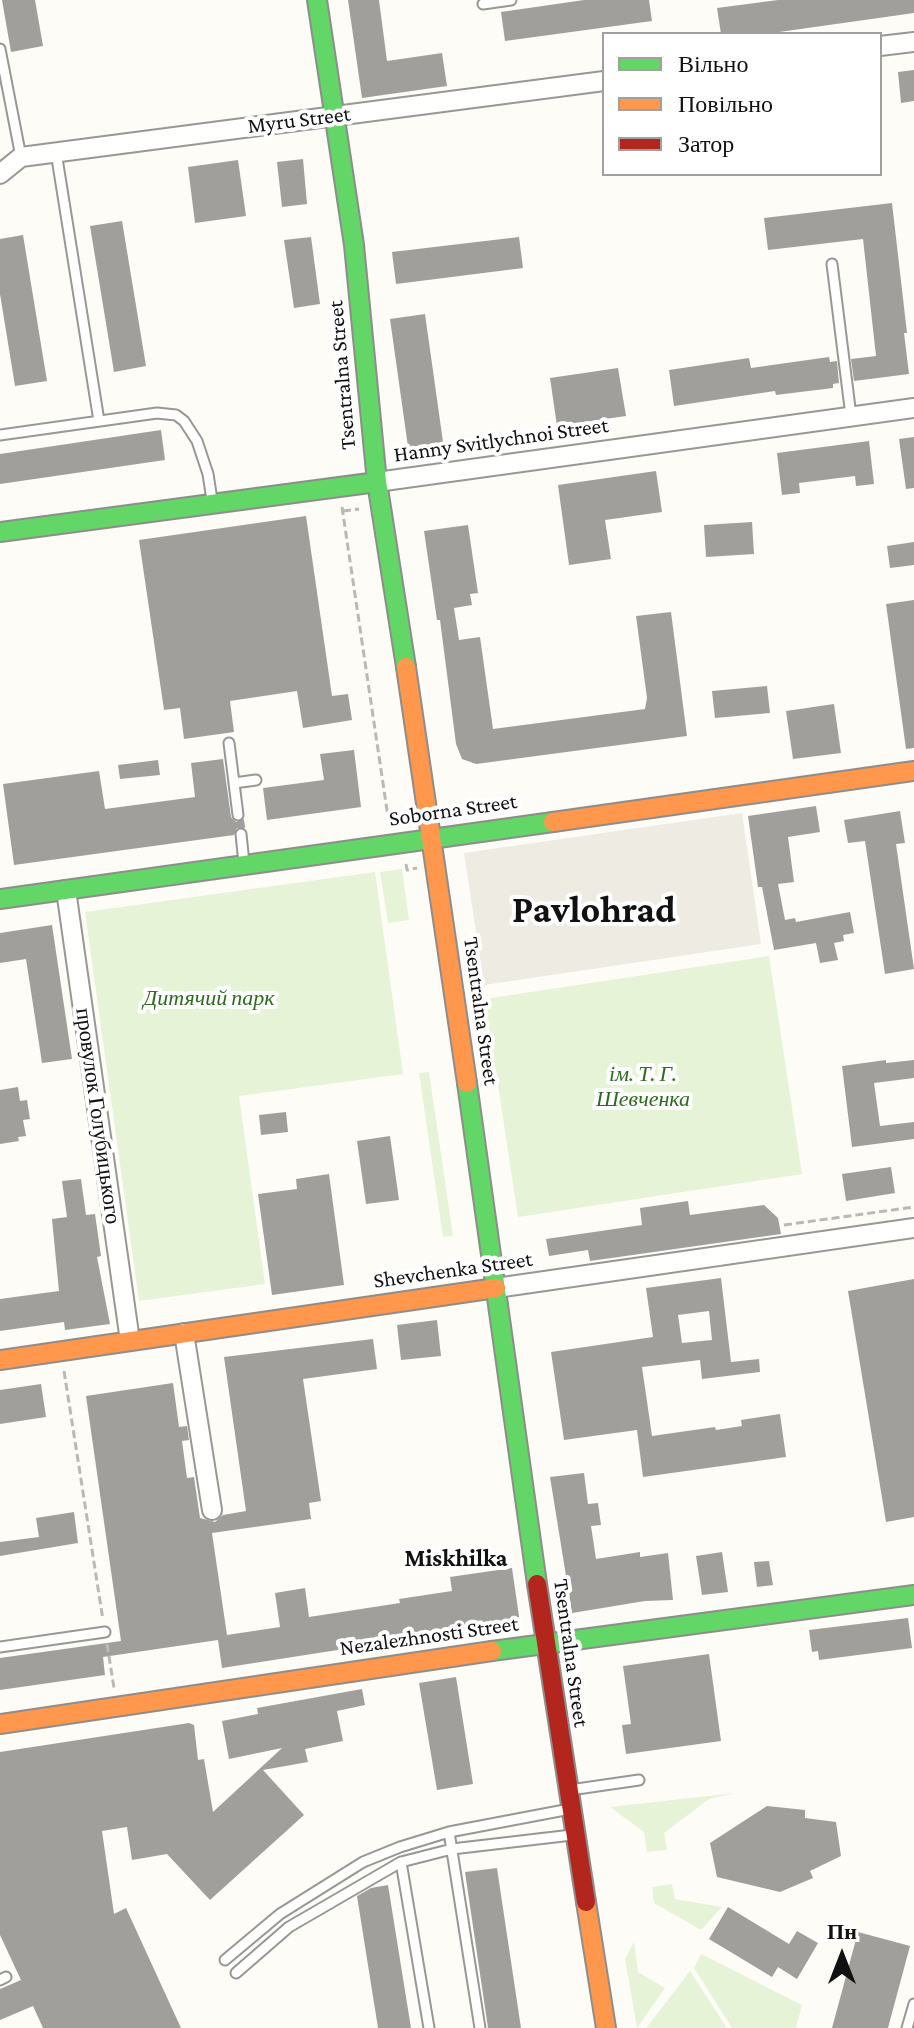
<!DOCTYPE html>
<meta charset="utf-8">
<style>
body{margin:0}
#map{position:relative;width:914px;height:2028px;overflow:hidden;background:#fdfcf7;font-family:"Crimson Pro",serif}
canvas{display:block}
.legend{position:absolute;left:602px;top:32px;width:280px;height:144px;box-sizing:border-box;background:#fff;border:2px solid #a0a0a0;margin:0;padding:10px 14px;list-style:none;font-size:24px;color:#111}
.legend li{display:flex;align-items:center;gap:16px;height:40px}
.legend b{width:40px;border:2px solid #a0a0a0}
.north{position:absolute;left:802px;top:1916px;width:80px;height:80px;-webkit-text-stroke:6px #fff;paint-order:stroke;rotate:0deg;font-size:22px;font-weight:700;line-height:32px;text-align:center;color:#111}
.north::after{content:'';display:block;margin:auto;width:28px;height:36px;background:#111;clip-path:polygon(50% 0,100% 100%,50% 72%,0 100%)}
</style>
<div id="map">
<canvas width="914" height="2028"></canvas>
<ul class="legend">
<li><b style="height:10px;background:#63d668"></b>Вільно</li>
<li><b style="height:10px;background:#ff974d"></b>Повільно</li>
<li><b style="height:10px;background:#b3261e"></b>Затор</li>
</ul>
<div class="north">Пн</div>
</div>
<script>
const c = document.querySelector('canvas').getContext('2d');
c.lineJoin = 'round';
function fillPath(path, color) { c.fillStyle = color; c.fill(path, 'evenodd'); }
const shape = rows => new Path2D(rows.map(r => 'M' + r).join(''));
function strokePath(path, color, width, dash) { c.strokeStyle = color; c.lineWidth = width; c.lineCap = dash ? 'butt' : 'round'; c.setLineDash(dash || []); c.stroke(path); }
function drawText(font, color, halo, rows, align = 'center') {
  c.font = font + ' "Crimson Pro",serif'; c.lineWidth = 8; c.setLineDash([]); c.textBaseline = 'middle'; c.strokeStyle = halo; c.fillStyle = color; for (const [text, x, y, turn = 0] of rows) {
    c.save(); c.translate(x, y); c.rotate((+turn || 0) * Math.PI / 180); c.textAlign = isNaN(turn) ? turn : align; if (halo) c.strokeText(text, 0, 0); c.fillText(text, 0, 0); c.restore();
  }
}
const green = shape([
 [402,869,409,920,388,923,380,872],
 [375,872,403,1074,239,1096,265,1284,139,1301,85,912],
 [769,956,802,1174,518,1217,485,999],
 [429,1072,453,1236,443,1237,419,1073],
 [735,1793,709,1799,664,1833,667,1850,647,1852,644,1832,610,1807],
 [672,1884,675,1899,722,1907,701,1930,654,1903,652,1887],
 [634,1942,638,1972,665,1988,637,2028,625,1959],
 [701,1954,802,2005,796,2028,732,2028,694,1968],
 [690,1971,727,2028,646,2028,647,2027]
]);
const plaza = shape([
 [742,813,761,944,484,985,464,853]
]);
const building = shape([
 [2,0,35,0,43,46,11,52],
 [348,0,379,0,387,61,442,53,447,86,362,98],
 [584,0,649,0,652,21,505,41,501,12],
 [778,0,914,0,914,13,765,34,721,34,717,8],
 [914,70,914,101,901,103,898,72],
 [303,159,307,204,282,207,277,162],
 [238,160,246,216,195,223,188,167],
 [892,203,907,333,904,333,909,374,854,381,851,359,876,356,863,239,768,250,764,218],
 [122,221,146,366,114,372,90,226],
 [23,235,47,381,15,386,0,294,0,239],
 [311,237,320,304,294,308,284,240],
 [519,237,523,268,396,284,392,252],
 [425,314,444,449,409,454,390,319],
 [829,357,830,362,837,361,839,383,833,384,833,388,776,395,775,391,674,406,669,370,749,358,751,368],
 [618,368,626,416,557,426,550,378],
 [161,430,165,460,0,484,0,454],
 [914,437,914,488,906,489,899,439],
 [869,441,874,484,856,486,855,476,799,483,800,493,782,495,777,453],
 [656,471,662,512,605,520,611,559,569,565,558,485],
 [306,516,332,696,348,694,352,720,303,728,297,691,230,701,234,732,184,739,180,708,164,710,139,540],
 [752,522,754,554,706,557,704,525],
 [468,525,478,593,470,594,472,605,454,608,459,640,480,637,493,729,645,709,647,698,636,616,671,612,687,736,476,764,462,759,456,744,440,620,437,620,424,531],
 [914,542,914,565,890,568,887,546],
 [914,600,914,748,906,749,886,604],
 [767,686,770,713,715,718,712,691],
 [834,704,841,753,793,759,786,711],
 [354,750,361,807,267,820,263,788,324,780,320,754],
 [223,759,231,817,236,822,244,819,245,828,237,828,234,835,14,865,3,784,99,771,105,809,195,797,191,763],
 [158,760,160,775,120,779,118,765],
 [816,806,820,832,788,837,794,882,778,884,785,920,795,918,796,922,850,912,854,933,843,935,844,941,834,943,838,960,820,963,816,943,774,950,762,887,758,887,748,816],
 [900,811,905,843,896,844,914,969,885,974,865,841,848,843,844,820],
 [52,925,72,1059,42,1063,26,959,0,963,0,933],
 [886,1060,886,1063,914,1060,914,1078,874,1083,880,1126,914,1122,914,1139,852,1147,842,1066],
 [18,1087,20,1101,27,1100,30,1119,23,1120,26,1136,18,1137,19,1141,0,1144,0,1090],
 [286,1112,288,1132,261,1135,259,1115],
 [390,1136,399,1200,366,1204,357,1141],
 [891,1167,895,1193,846,1201,842,1174],
 [329,1174,344,1285,272,1295,258,1194,297,1189,296,1179],
 [81,1179,86,1215,95,1214,101,1256,97,1257,110,1324,65,1330,64,1322,0,1331,0,1299,59,1291,52,1219,67,1217,62,1181],
 [688,1201,690,1215,764,1205,778,1218,781,1234,590,1261,588,1250,549,1256,546,1239,642,1225,640,1208],
 [721,1278,731,1362,759,1359,760,1372,702,1379,700,1360,642,1367,652,1436,715,1427,716,1430,742,1426,741,1420,780,1414,786,1457,643,1477,637,1430,564,1440,551,1352,653,1337,646,1288],
 [709,1311,712,1340,682,1343,678,1315],
 [914,1279,914,1517,886,1522,848,1291],
 [437,1320,441,1356,401,1360,397,1325],
 [373,1339,377,1369,303,1379,321,1501,309,1503,311,1519,212,1533,227,1635,280,1627,275,1593,305,1588,309,1617,400,1603,399,1599,452,1591,450,1577,512,1568,520,1623,344,1646,344,1649,222,1668,218,1640,103,1657,105,1675,0,1690,0,1658,121,1641,86,1396,173,1383,179,1427,187,1426,189,1440,182,1441,187,1478,194,1477,200,1518,215,1522,223,1515,246,1511,224,1357],
 [41,1384,46,1417,0,1424,0,1390],
 [584,1473,588,1504,598,1503,601,1525,591,1526,596,1559,640,1552,640,1557,668,1553,673,1600,645,1601,572,1613,550,1477],
 [74,1512,78,1543,0,1556,0,1542,39,1537,36,1518],
 [722,1552,728,1592,702,1595,696,1556],
 [769,1561,773,1585,757,1587,754,1562],
 [908,1618,912,1648,819,1660,818,1651,812,1652,809,1630],
 [709,1654,721,1741,626,1754,622,1725,631,1724,623,1666],
 [456,1677,473,1784,437,1790,419,1683],
 [362,1689,365,1705,337,1711,343,1741,305,1749,308,1762,263,1770,304,1815,210,1900,167,1854,132,1860,127,1827,102,1831,114,1914,126,1908,181,2028,43,2028,33,2006,0,2020,0,1989,21,1980,0,1935,0,1752,189,1723,194,1725,198,1760,204,1759,213,1812,282,1748,229,1759,222,1721,258,1714,257,1708],
 [767,1806,805,1810,805,1818,836,1822,841,1856,810,1871,813,1878,780,1892,717,1877,710,1843],
 [497,1868,504,1915,521,2028,488,2028,465,1872],
 [388,1885,411,2028,378,2028,357,1896,371,1888],
 [728,1907,789,1944,797,1931,818,1943,797,1979,778,1967,772,1977,709,1939],
 [858,1932,910,1946,888,2028,832,2028]
]);
const path = shape([
 [342,507,388,817,399,815],
 [343,511,359,509],
 [406,864,407,870,417,868],
 [784,1225,914,1207],
 [64,1371,103,1620],
 [107,1644,114,1688]
]);
const lane = shape([
 [483,4,511,0],
 [0,49,21,157],
 [56,152,99,421],
 [832,264,851,416],
 [0,435,157,413,176,415,184,421,197,441,208,474,212,500],
 [229,743,238,815],
 [234,783,256,780],
 [241,834,244,863],
 [0,1647,105,1632],
 [570,1790,639,1780],
 [449,1832,480,2028],
 [401,1862,429,2028],
 [225,1960,280,1914,363,1862,400,1847,449,1832,570,1809],
 [236,1973,289,1927,401,1862,452,1849,572,1835],
 [0,1980,6,1977],
 [907,2028,914,2004]
]);
const street = shape([
 [880,46,914,42],
 [0,174,21,157,604,81],
 [377,482,914,408],
 [66,890,130,1341],
 [496,1288,914,1228],
 [184,1333,212,1510]
]);
const fast = shape([
 [317,0,354,245,377,482,406,667],
 [0,532,377,482],
 [0,899,553,822],
 [467,1083,537,1584],
 [492,1651,914,1595]
]);
const slow = shape([
 [406,667,467,1083],
 [553,822,914,771],
 [0,1360,496,1288],
 [0,1724,492,1651],
 [586,1902,606,2028]
]);
const jam = shape([
 [537,1584,586,1902]
]);
const streetNames = [
 ["Myru Street",299,120,-7],
 ["Tsentralna Street",342,375,-95],
 ["Hanny Svitlychnoi Street",501,440,-8],
 ["Soborna Street",453,810,-8],
 ["Tsentralna Street",481,1011,82],
 ["провулок Голубицького",98,1116,82],
 ["Shevchenka Street",453,1270,-8],
 ["Nezalezhnosti Street",429,1636,-8],
 ["Tsentralna Street",571,1653,82]
];
const parkNames = [
 ["Дитячий парк",209,998],
 ["ім. Т. Г.",643,1074],
 ["Шевченка",643,1099]
];
const neighbourhoodNames = [
 ["Miskhilka",456,1559]
];
const townNames = [
 ["Pavlohrad",594,910]
];
fillPath(green, '#e7f3d7');
fillPath(plaza, '#edebe2');
fillPath(building, '#a19f9c');
strokePath(lane, '#979795', 13);
strokePath(street, '#979795', 22);
strokePath(fast, '#8e8d8b', 22);
strokePath(slow, '#8e8d8b', 22);
strokePath(jam, '#8e8d8b', 22);
strokePath(path, '#b9b9b8', 3, [8, 4]);
strokePath(lane, '#fffffe', 9);
strokePath(street, '#fffffe', 18);
strokePath(fast, '#63d668', 18);
strokePath(slow, '#ff974d', 18);
strokePath(jam, '#b3261e', 18);
drawText('22px', '#111', '#fff', streetNames);
drawText('italic 22px', '#2f6b1f', '#fff', parkNames);
drawText('bold 24px', '#111', '#fff', neighbourhoodNames);
drawText('bold 38px', '#111', '#fff', townNames);
</script>
